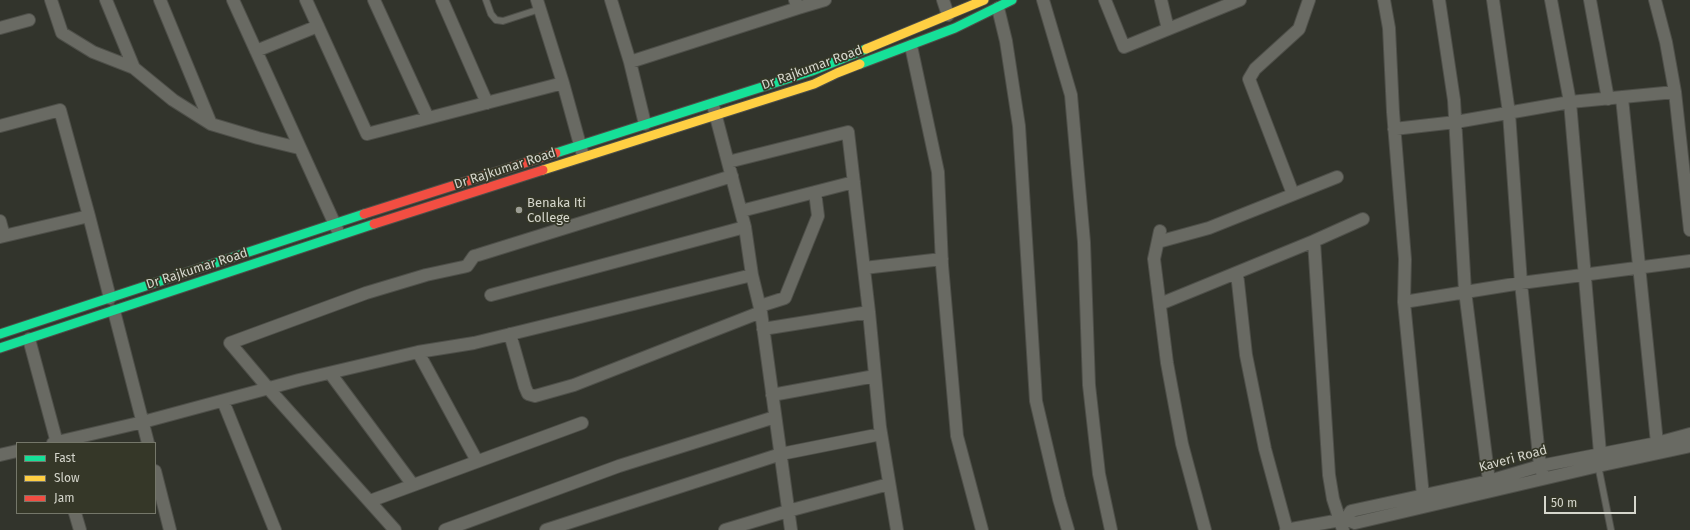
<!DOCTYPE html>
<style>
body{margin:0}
#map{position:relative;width:1690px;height:530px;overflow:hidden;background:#32342c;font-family:"Fira Sans",sans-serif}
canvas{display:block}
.legend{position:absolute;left:16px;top:442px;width:140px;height:72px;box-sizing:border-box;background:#353728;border:1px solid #75776a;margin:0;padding:5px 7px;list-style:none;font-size:12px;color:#d5d6cc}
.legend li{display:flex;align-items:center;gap:8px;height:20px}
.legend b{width:20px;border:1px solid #75776a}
.scale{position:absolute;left:1544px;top:496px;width:92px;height:18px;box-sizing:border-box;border:2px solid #d5d6cc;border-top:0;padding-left:5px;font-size:12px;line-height:14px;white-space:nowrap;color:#d5d6cc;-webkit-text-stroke:3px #353728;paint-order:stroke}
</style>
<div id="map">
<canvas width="1690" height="530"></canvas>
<ul class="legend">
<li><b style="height:5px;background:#16e098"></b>Fast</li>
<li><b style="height:5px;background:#ffcf43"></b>Slow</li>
<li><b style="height:5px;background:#f24e42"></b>Jam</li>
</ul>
<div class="scale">50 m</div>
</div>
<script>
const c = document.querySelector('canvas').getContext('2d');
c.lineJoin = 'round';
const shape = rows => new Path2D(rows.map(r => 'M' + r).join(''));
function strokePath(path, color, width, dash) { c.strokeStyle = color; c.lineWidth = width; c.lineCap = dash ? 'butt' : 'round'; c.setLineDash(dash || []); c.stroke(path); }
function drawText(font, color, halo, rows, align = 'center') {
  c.font = font + ' "Fira Sans",sans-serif'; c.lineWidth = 3.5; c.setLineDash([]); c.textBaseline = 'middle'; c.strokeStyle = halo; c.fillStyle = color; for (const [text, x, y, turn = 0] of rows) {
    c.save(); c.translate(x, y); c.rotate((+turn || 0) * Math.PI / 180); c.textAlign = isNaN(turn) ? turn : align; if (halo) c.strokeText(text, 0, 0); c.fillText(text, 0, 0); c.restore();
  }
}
const lane = shape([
 [486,0,491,14,496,20,503,21,540,9],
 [1598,465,1611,530]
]);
const street = shape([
 [51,0,62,33,93,52,134,68,173,100,211,124,258,138,299,148],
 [106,0,134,68],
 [160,0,211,124],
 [233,0,337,229],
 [306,0,367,134,563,83],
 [374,0,428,118],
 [442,0,487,103],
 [537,0,563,83,582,152],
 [611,0,630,62,645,124],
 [943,0,948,15],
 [1043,0,1071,95,1084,242,1089,385,1099,474,1111,530],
 [1105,0,1124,47,1240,0],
 [1161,0,1168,29],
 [1384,0,1389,28,1393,112,1405,259,1404,302,1423,496],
 [1439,0,1454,100,1465,291,1489,481],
 [1493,0,1509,113,1521,283,1540,466,1544,478],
 [1551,0,1570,102,1600,453],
 [1590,0,1608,99],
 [1655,0,1666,42,1675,92,1690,230],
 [798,8,825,0],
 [998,8,1006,41,1019,126,1036,401,1059,499,1068,530],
 [0,28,29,20],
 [911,46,938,172,942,265,957,436,982,530],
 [256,51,318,26],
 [630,62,798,8,795,0],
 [1622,98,1657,443],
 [714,109,745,227,752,275,761,312,791,530],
 [0,126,60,110,89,216,110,298],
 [1394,129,1456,122,1570,102,1675,92],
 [728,162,848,132,869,312,880,427,897,530],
 [1293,194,1249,79,1255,69,1299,29,1309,0],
 [741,211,854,182],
 [0,221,4,236],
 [1160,231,1154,259,1167,363,1182,444,1205,530],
 [0,237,89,216],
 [1314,241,1329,475,1333,499,1343,530],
 [1158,242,1209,228,1337,177],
 [864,268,942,259],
 [1237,273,1246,355,1265,449,1287,530],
 [491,295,745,227],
 [1404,302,1521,283,1690,261],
 [1160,304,1314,241,1363,219],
 [760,306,785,298,818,216,815,192],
 [114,311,148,443],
 [763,329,869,312],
 [510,334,525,387,528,394,535,396,574,385,761,312],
 [29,339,57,443],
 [418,352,477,461],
 [330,373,413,485],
 [772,395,875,376],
 [223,401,275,530],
 [53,443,143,422,299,380,418,352,474,343,752,275],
 [0,455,17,451],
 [155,471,170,530],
 [370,501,582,423],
 [75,513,80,530],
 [1346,519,1351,511,1489,481,1540,466,1657,443,1690,434],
 [395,530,268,388,230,343,366,293,426,275,463,267,467,266,474,256,478,255,732,176],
 [445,530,619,466,775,417],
 [546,530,781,454,881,434],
 [725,530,788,511,889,484],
 [1286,530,1346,519,1355,523,1598,466,1690,446]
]);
const fast = shape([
 [860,64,955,28,1012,0],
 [556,153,812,71,866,49],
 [0,334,364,214],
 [0,348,374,224]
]);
const slow = shape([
 [866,49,984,0],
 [543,170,814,84,837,73,860,64]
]);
const jam = shape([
 [364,214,556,153],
 [374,224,543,170]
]);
const markers = [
 [519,210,4,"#9c9d94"]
];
const streetNames = [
 ["Dr Rajkumar Road",812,68,-20],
 ["Dr Rajkumar Road",505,169,-18],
 ["Dr Rajkumar Road",197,269,-18],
 ["Kaveri Road",1513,459,-15]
];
const poiNames = [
 ["Benaka Iti",527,203],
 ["College",527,218]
];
strokePath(lane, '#4e4f49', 8);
strokePath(street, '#4e4f49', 14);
strokePath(fast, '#4e4f49', 11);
strokePath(slow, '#4e4f49', 11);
strokePath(jam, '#4e4f49', 11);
strokePath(lane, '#696a63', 6);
strokePath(street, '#696a63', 12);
strokePath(fast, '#16e098', 9);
strokePath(slow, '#ffcf43', 9);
strokePath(jam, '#f24e42', 9);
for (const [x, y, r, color] of markers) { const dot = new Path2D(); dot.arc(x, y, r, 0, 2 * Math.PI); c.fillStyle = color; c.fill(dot); strokePath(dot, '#353728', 1.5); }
drawText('13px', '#d5d6cc', '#353728', streetNames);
drawText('13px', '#d5d6cc', '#353728', poiNames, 'left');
</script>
